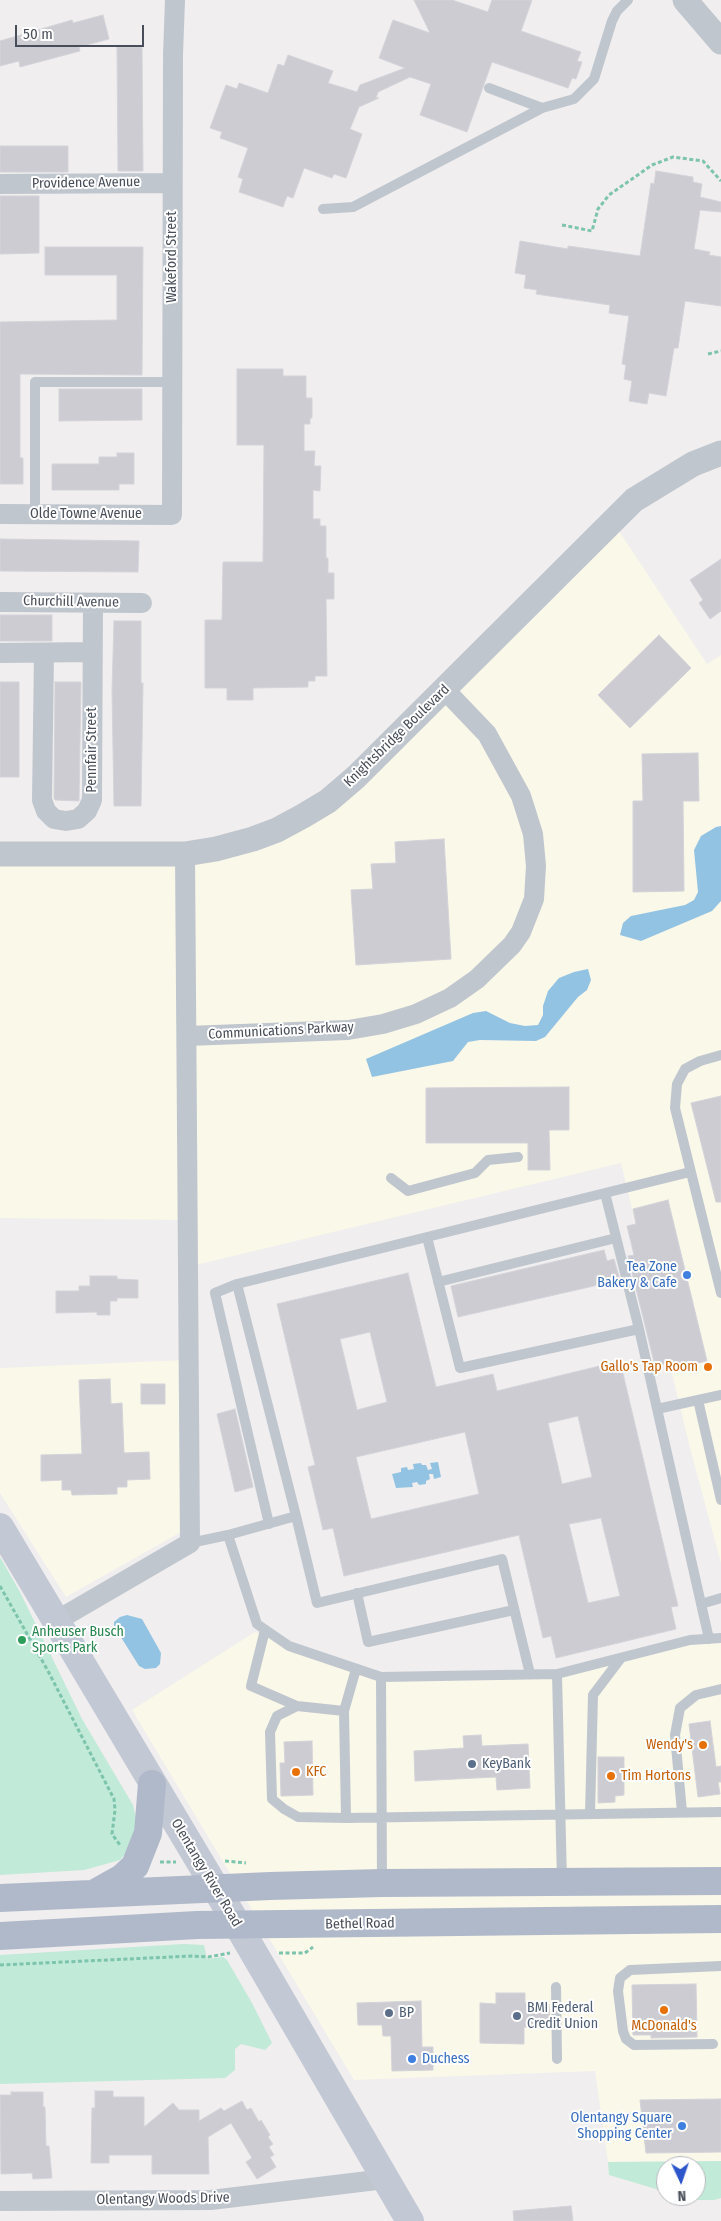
<!DOCTYPE html>
<style>
body{margin:0}
#map{position:relative;width:721px;height:2221px;overflow:hidden;background:#f0eeee;font-family:"Fira Sans Condensed",sans-serif}
canvas{display:block}
.north{position:absolute;left:656px;top:2156px;width:50px;height:50px;box-sizing:border-box;background:#fff;border:1px solid #b6b8bd;border-radius:50%;rotate:177deg;font-size:14px;font-weight:700;line-height:20px;text-align:center;color:#484e59}
.north::after{content:'';display:block;margin:auto;width:18px;height:22px;background:#2d56cc;clip-path:polygon(50% 0,100% 100%,50% 72%,0 100%)}
.scale{position:absolute;left:15px;top:25px;width:129px;height:22px;box-sizing:border-box;border:2px solid #484e59;border-top:0;padding-left:6px;font-size:15px;line-height:18px;white-space:nowrap;color:#484e59;-webkit-text-stroke:4px #fff;paint-order:stroke}
</style>
<div id="map">
<canvas width="721" height="2221"></canvas>
<div class="north">N</div>
<div class="scale">50 m</div>
</div>
<script>
const c = document.querySelector('canvas').getContext('2d');
c.lineJoin = 'round';
function fillPath(path, color) { c.fillStyle = color; c.fill(path, 'evenodd'); }
const shape = rows => new Path2D(rows.map(r => 'M' + r).join(''));
function strokePath(path, color, width, dash) { c.strokeStyle = color; c.lineWidth = width; c.lineCap = dash ? 'butt' : 'round'; c.setLineDash(dash || []); c.stroke(path); }
function drawText(font, color, halo, rows, align = 'center') {
  c.font = font + ' "Fira Sans Condensed",sans-serif'; c.lineWidth = 4; c.setLineDash([]); c.textBaseline = 'middle'; c.strokeStyle = halo; c.fillStyle = color; for (const [text, x, y, turn = 0] of rows) {
    c.save(); c.translate(x, y); c.rotate((+turn || 0) * Math.PI / 180); c.textAlign = isNaN(turn) ? turn : align; if (halo) c.strokeText(text, 0, 0); c.fillText(text, 0, 0); c.restore();
  }
}
const commercial = shape([
 [611,519,707,664,721,655,721,1563,690,1448,621,1163,183,1268,183,1220,0,1218,0,856,173,857,331,798],
 [185,1360,188,1528,66,1597,0,1493,0,1368],
 [255,1632,382,1675,567,1675,721,1636,721,2161,608,2162,595,2071,354,2080,132,1710]
]);
const green = shape([
 [0,1557,20,1592,82,1719,133,1805,137,1823,129,1849,120,1860,84,1870,0,1875],
 [184,1944,204,1945,207,1959,223,1957,227,1960,252,2003,272,2043,265,2050,241,2044,235,2049,235,2070,225,2078,0,2084,0,1955],
 [721,2161,721,2198,714,2200,694,2200,681,2196,696,2196,696,2166,666,2166,666,2192,609,2175,608,2162]
]);
const water = shape([
 [721,826,721,901,712,911,641,941,620,935,623,923,631,916,685,905,694,900,698,892,694,850,701,836,716,827],
 [588,969,591,980,587,990,578,997,545,1037,536,1041,480,1040,468,1042,453,1061,372,1077,366,1059,473,1013,486,1011,510,1023,525,1026,538,1025,543,1015,543,1006,548,991,559,978,574,972],
 [438,1462,441,1477,434,1479,433,1474,429,1474,430,1479,426,1481,426,1484,419,1485,417,1482,412,1483,413,1487,396,1488,392,1474,401,1472,401,1468,407,1467,408,1470,414,1469,413,1464,421,1463,422,1465,426,1465,428,1470,432,1469,430,1463],
 [127,1615,142,1619,161,1653,160,1664,156,1668,145,1669,139,1666,114,1626,114,1622,120,1617]
]);
const building = shape([
 [414,0,452,0,488,12,492,0,532,0,521,31,581,52,577,61,582,62,576,79,572,78,568,88,492,62,467,132,420,115,431,84,410,77,378,92,376,98,379,98,359,107,350,129,362,134,346,178,334,174,332,178,304,168,293,198,287,196,283,207,239,192,243,179,238,177,248,148,220,138,222,132,210,128,226,85,237,89,239,83,268,93,278,64,284,66,288,55,333,71,328,83,357,92,360,85,405,68,379,58,393,20,430,33,414,0],
 [103,15,109,39,79,47,80,51,20,67,19,61,0,66,0,41,72,20,73,23,103,15],
 [117,47,142,47,143,171,118,171,117,47],
 [0,146,68,146,68,172,0,172,0,146],
 [656,171,693,177,693,182,702,184,700,197,721,202,721,212,700,210,694,249,710,252,709,255,721,257,721,306,685,301,678,348,674,348,666,396,649,393,647,404,629,401,632,381,624,379,626,365,622,364,629,316,609,313,610,305,536,294,537,290,524,288,526,275,515,273,520,241,568,249,568,246,640,256,651,183,654,184,656,171],
 [0,196,39,196,39,253,0,254,0,196],
 [45,247,143,247,142,375,20,374,20,458,23,458,23,484,0,484,0,322,117,320,117,275,45,275,45,247],
 [237,369,283,369,283,376,306,376,306,398,312,398,312,418,310,418,310,424,304,424,304,451,315,451,314,466,321,466,320,491,313,490,313,519,320,519,320,526,326,526,326,558,328,558,328,573,334,573,334,599,326,599,327,676,315,676,315,681,308,681,308,687,253,688,253,700,227,700,227,688,205,688,205,620,222,620,223,562,263,562,264,445,237,445,237,369],
 [59,389,142,389,142,420,59,421,59,389],
 [117,453,134,453,134,484,119,484,119,490,52,490,52,464,99,464,99,457,117,457,117,453],
 [0,539,139,541,138,572,0,571,0,539],
 [721,559,721,611,710,619,699,603,703,600,690,580,721,559],
 [0,615,52,615,52,641,0,641,0,615],
 [114,621,141,621,141,683,143,683,141,806,114,806,112,691,114,621],
 [659,635,691,668,630,728,598,695,659,635],
 [0,682,19,682,19,777,0,777,0,682],
 [55,682,81,682,79,801,55,800,54,798,55,682],
 [698,753,699,801,683,801,684,891,633,892,633,801,643,801,642,754,698,753],
 [444,839,451,959,356,965,351,890,373,889,371,864,396,863,395,842,444,839],
 [569,1087,569,1130,549,1130,550,1170,528,1170,528,1143,426,1143,426,1088,569,1087],
 [721,1096,721,1202,716,1202,691,1103,721,1096],
 [668,1200,707,1361,671,1369,670,1363,655,1366,628,1256,634,1255,627,1226,636,1224,633,1209,668,1200],
 [604,1250,607,1261,614,1259,620,1280,458,1317,451,1286,604,1250],
 [408,1273,436,1387,493,1374,497,1391,620,1361,678,1606,671,1607,676,1629,556,1658,551,1636,543,1638,519,1535,344,1576,333,1528,323,1530,308,1467,315,1465,277,1304,408,1273],
 [370,1332,387,1402,357,1410,340,1339,370,1332],
 [578,1416,592,1477,562,1484,548,1423,578,1416],
 [465,1432,479,1494,371,1519,356,1457,465,1432],
 [601,1518,620,1596,588,1603,569,1524,601,1518],
 [90,1276,117,1276,117,1279,138,1280,138,1298,117,1298,117,1301,110,1301,110,1315,97,1315,97,1312,56,1313,56,1291,79,1291,79,1286,90,1286,90,1276],
 [110,1379,111,1404,122,1403,124,1453,149,1452,150,1479,127,1480,127,1487,117,1487,117,1494,72,1495,71,1490,62,1490,62,1480,41,1481,41,1455,82,1454,79,1380,110,1379],
 [141,1384,165,1384,165,1404,141,1404,141,1384],
 [235,1409,253,1487,235,1492,217,1414,235,1409],
 [710,1721,716,1767,721,1766,721,1782,718,1782,720,1794,698,1797,689,1724,710,1721],
 [481,1735,482,1746,528,1744,530,1788,497,1790,496,1777,415,1781,414,1751,464,1748,463,1736,481,1735],
 [312,1741,313,1795,281,1796,280,1763,285,1763,284,1742,312,1741],
 [598,1757,624,1757,624,1795,615,1796,615,1802,598,1803,598,1757],
 [696,1984,697,2037,651,2038,651,2035,633,2035,632,1985,696,1984],
 [496,1993,525,1993,525,2003,549,2004,550,2028,524,2027,524,2044,480,2043,480,2003,496,2004,496,1993],
 [421,2001,422,2047,433,2047,433,2070,392,2071,391,2036,383,2036,382,2025,358,2025,357,2003,421,2001],
 [95,2091,113,2091,113,2097,144,2097,144,2127,173,2103,179,2110,199,2110,199,2121,221,2108,224,2111,242,2101,247,2110,251,2108,259,2122,261,2120,270,2135,268,2137,273,2144,269,2147,274,2155,270,2157,276,2167,257,2179,246,2162,252,2158,231,2123,208,2137,209,2174,152,2174,152,2155,109,2155,109,2163,91,2163,92,2108,95,2108,95,2091],
 [11,2092,43,2092,43,2107,45,2107,46,2146,49,2146,52,2178,33,2179,32,2173,1,2174,0,2095,11,2095,11,2092],
 [721,2099,721,2152,646,2153,640,2100,721,2099],
 [571,2206,573,2221,514,2221,513,2211,571,2206]
]);
const path = shape([
 [562,225,592,231,598,209,609,195,652,165,673,157,703,161,721,181],
 [708,354,721,351],
 [0,1586,48,1671,114,1799,115,1810,112,1834,120,1845],
 [225,1861,246,1863],
 [160,1862,176,1862],
 [279,1953,305,1953,313,1947],
 [0,1965,192,1956,208,1957,230,1953]
]);
const service = shape([
 [489,88,542,108],
 [323,209,353,207,542,108,574,99,594,79,612,21,617,11,628,0],
 [35,514,35,382,172,382],
 [721,1055,700,1061,685,1069,677,1084,675,1108,721,1293],
 [391,1178,408,1191,475,1173,488,1160,518,1157],
 [605,1193,639,1329],
 [427,1237,460,1368,639,1329,709,1639],
 [438,1282,616,1238],
 [237,1284,215,1293,269,1524],
 [698,1400,721,1500],
 [657,1409,721,1395],
 [296,1516,317,1603,502,1559,530,1674],
 [228,1535,296,1516,237,1284,690,1172],
 [190,1543,228,1535,257,1624,289,1646,381,1677,557,1674,690,1640,721,1638],
 [357,1593,368,1642,514,1610],
 [701,1604,721,1598],
 [265,1630,251,1686,297,1706,344,1711],
 [356,1669,344,1711,346,1818,721,1812],
 [557,1674,562,1881],
 [381,1677,382,1882],
 [297,1706,277,1716,270,1732,272,1799,284,1809,298,1817,346,1818],
 [682,1812,675,1735,680,1708,696,1695,721,1689],
 [590,1814,593,1695,621,1658],
 [556,1987,557,2059],
 [713,2044,634,2045,626,2039,623,2031,618,1991,620,1978,630,1970,721,1966]
]);
const minor = shape([
 [0,184,172,183],
 [0,514,172,515,173,55,175,0],
 [0,602,142,603],
 [0,653,92,652],
 [44,653,42,800,46,811,54,819,66,821,78,819,87,811,92,800,93,603],
 [187,1036,348,1030,383,1024,416,1014,450,998,477,979,512,945,521,932,534,899,536,866,533,834,521,796,487,734,444,689],
 [56,1621,190,1543,185,854],
 [0,2201,211,2200,385,2179]
]);
const tertiary = shape([
 [685,0,721,42],
 [0,854,185,854,216,849,253,839,277,830,303,816,328,801,356,777,634,500,693,464,721,453]
]);
const secondary = shape([
 [0,1527,237,1924,410,2221]
]);
const primary = shape([
 [97,1892,122,1878,135,1866,148,1833,152,1784],
 [0,1898,270,1886,382,1883,721,1881],
 [0,1936,197,1925,721,1919]
]);
const markers = [
 [687,1275,5,"#3f7fe0"],
 [708,1367,5,"#e8710a"],
 [22,1640,5,"#2e9e5b"],
 [703,1745,5,"#e8710a"],
 [472,1764,5,"#5c6f8a"],
 [296,1772,5,"#e8710a"],
 [611,1776,5,"#e8710a"],
 [664,2010,5,"#e8710a"],
 [389,2013,5,"#5c6f8a"],
 [517,2016,5,"#5c6f8a"],
 [412,2059,5,"#3f7fe0"],
 [682,2126,5,"#3f7fe0"]
];
const streetNames = [
 ["Providence Avenue",86,183,-1],
 ["Wakeford Street",172,257,-90],
 ["Olde Towne Avenue",86,514],
 ["Churchill Avenue",71,602,1],
 ["Knightsbridge Boulevard",397,736,-44],
 ["Pennfair Street",92,750,-90],
 ["Communications Parkway",281,1031,-3],
 ["Olentangy River Road",206,1873,59],
 ["Bethel Road",360,1924,-1],
 ["Olentangy Woods Drive",163,2199,-1]
];
const shopNames = [
 ["Tea Zone",677,1267],
 ["Bakery & Cafe",677,1283],
 ["Duchess",422,2059,"left"],
 ["Olentangy Square",672,2118],
 ["Shopping Center",672,2134]
];
const foodNames = [
 ["Gallo's Tap Room",698,1367],
 ["Wendy's",693,1745],
 ["KFC",306,1772,"left"],
 ["Tim Hortons",621,1776,"left"],
 ["McDonald's",664,2026,"center"]
];
const leisureNames = [
 ["Anheuser Busch",32,1632],
 ["Sports Park",32,1648]
];
const serviceNames = [
 ["KeyBank",482,1764],
 ["BMI Federal",527,2008],
 ["Credit Union",527,2024],
 ["BP",399,2013]
];
fillPath(commercial, '#faf8e9');
fillPath(green, '#c1ead8');
fillPath(water, '#93c3e2');
fillPath(building, '#ccccd2');
strokePath(building, '#d3d3d9', 1);
strokePath(path, '#7dc4ad', 3, [4, 2.5]);
strokePath(service, '#c0c6ce', 10);
strokePath(minor, '#c0c6ce', 20);
strokePath(tertiary, '#c0c6ce', 25);
strokePath(secondary, '#c3c8d5', 28);
strokePath(primary, '#b0b9ca', 28);
for (const [x, y, r, color] of markers) { const dot = new Path2D(); dot.arc(x, y, r, 0, 2 * Math.PI); c.fillStyle = color; c.fill(dot); strokePath(dot, '#fff', 2); }
drawText('14px', '#484e59', '#fff', streetNames);
drawText('14px', '#366cbe', '#fff', shopNames, 'right');
drawText('14px', '#c56008', '#fff', foodNames, 'right');
drawText('14px', '#27864d', '#fff', leisureNames, 'left');
drawText('14px', '#4e5e75', '#fff', serviceNames, 'left');
</script>
